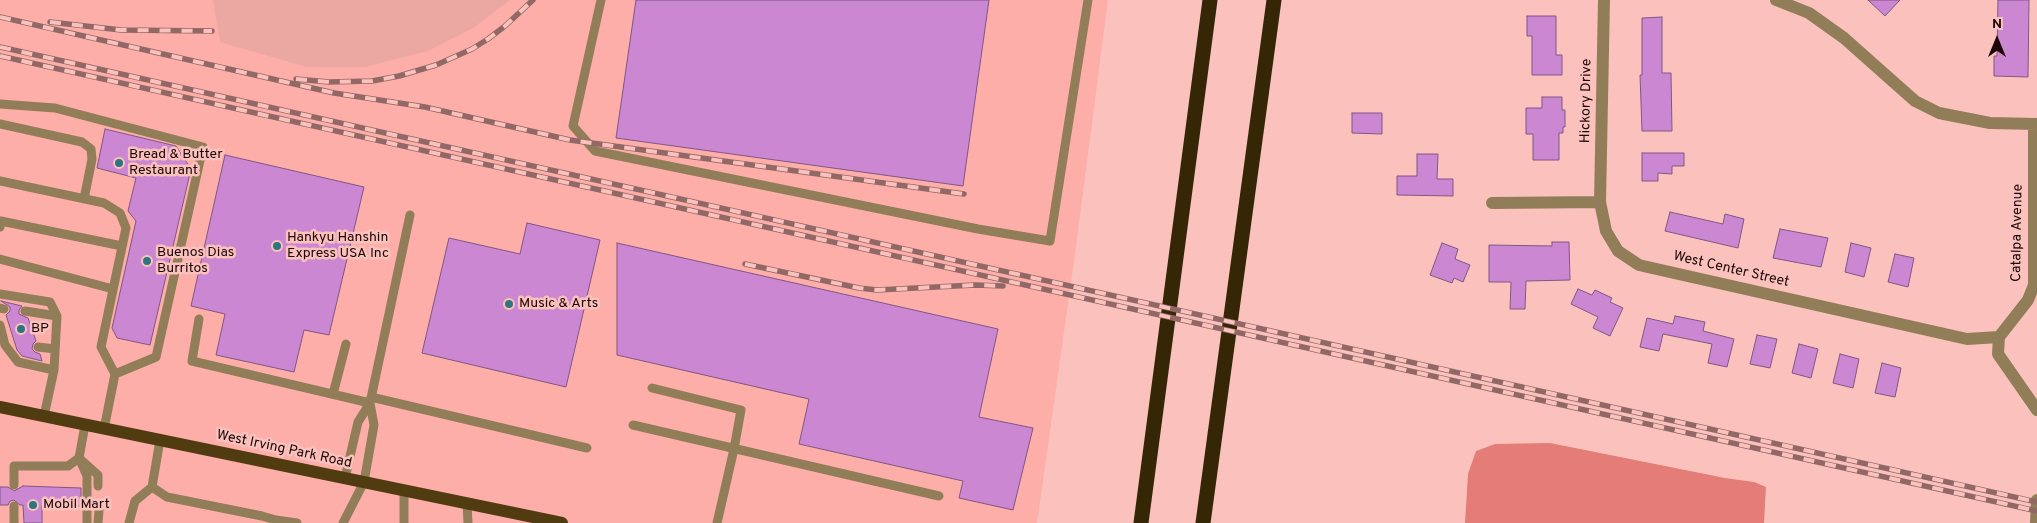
<!DOCTYPE html>
<style>
body{margin:0}
#map{position:relative;width:2037px;height:523px;overflow:hidden;background:#fbc2bd;font-family:Overpass,sans-serif}
canvas{display:block}
.north{position:absolute;left:1972px;top:15px;width:50px;height:50px;-webkit-text-stroke:4px #fbc2bd;paint-order:stroke;rotate:0deg;font-size:14px;font-weight:700;line-height:20px;text-align:center;color:#1b0505}
.north::after{content:'';display:block;margin:auto;width:18px;height:22px;background:#1b0505;clip-path:polygon(50% 0,100% 100%,50% 72%,0 100%)}
</style>
<div id="map">
<canvas width="2037" height="523"></canvas>
<div class="north">N</div>
</div>
<script>
const c = document.querySelector('canvas').getContext('2d');
c.lineJoin = 'round';
function fillPath(path, color) { c.fillStyle = color; c.fill(path, 'evenodd'); }
const shape = rows => new Path2D(rows.map(r => 'M' + r).join(''));
function strokePath(path, color, width, dash) { c.strokeStyle = color; c.lineWidth = width; c.lineCap = dash ? 'butt' : 'round'; c.setLineDash(dash || []); c.stroke(path); }
function drawText(font, color, halo, rows, align = 'center') {
  c.font = font + ' Overpass,sans-serif'; c.lineWidth = 5; c.setLineDash([]); c.textBaseline = 'middle'; c.strokeStyle = halo; c.fillStyle = color; for (const [text, x, y, turn = 0] of rows) {
    c.save(); c.translate(x, y); c.rotate((+turn || 0) * Math.PI / 180); c.textAlign = isNaN(turn) ? turn : align; if (halo) c.strokeText(text, 0, 0); c.fillText(text, 0, 0); c.restore();
  }
}
const built = shape([
 [0,0,1108,0,1075,254,1037,523,0,523]
]);
const green = shape([
 [213,0,510,0,473,28,428,51,365,67,307,67,220,42]
]);
const forest = shape([
 [1550,443,1725,478,1754,482,1766,487,1764,523,1465,523,1468,474,1476,451,1495,444]
]);
const building = shape([
 [636,0,989,0,963,186,616,138,636,0],
 [1868,0,1900,0,1885,16,1868,0],
 [1998,0,2029,0,2028,77,1994,76,1994,56,1997,56,1998,0],
 [1527,16,1556,16,1556,55,1562,55,1562,75,1532,75,1532,36,1527,36,1527,16],
 [1662,17,1662,73,1671,73,1672,131,1642,131,1640,75,1642,75,1642,18,1662,17],
 [1542,97,1562,97,1562,110,1565,110,1565,127,1563,127,1563,133,1559,133,1559,160,1533,160,1533,134,1526,134,1526,108,1542,108,1542,97],
 [1352,113,1382,113,1382,134,1352,133,1352,113],
 [105,129,176,146,191,169,150,345,117,338,112,328,136,221,128,211,136,178,97,168,105,129],
 [1642,153,1684,153,1684,166,1672,166,1672,174,1658,173,1658,181,1642,181,1642,153],
 [1417,154,1438,154,1437,179,1453,179,1453,196,1397,195,1397,176,1417,176,1417,154],
 [225,155,364,187,329,335,304,330,294,372,216,355,225,314,191,306,225,155],
 [1670,212,1723,224,1725,214,1744,219,1738,248,1665,231,1670,212],
 [527,223,600,240,566,387,422,353,449,238,520,254,527,223],
 [1780,229,1828,238,1821,267,1773,258,1780,229],
 [1552,242,1569,242,1570,280,1526,281,1525,309,1510,309,1511,282,1489,282,1489,245,1552,246,1552,242],
 [617,243,998,329,979,417,1033,428,1013,510,959,498,963,481,799,444,809,399,617,355,617,243],
 [1442,243,1458,249,1455,259,1470,265,1463,282,1454,278,1452,283,1430,275,1442,243],
 [1851,243,1871,248,1864,277,1845,272,1851,243],
 [1895,254,1914,258,1908,287,1888,282,1895,254],
 [1578,289,1592,295,1595,290,1612,298,1610,302,1623,308,1610,336,1593,328,1598,317,1571,304,1578,289],
 [1,301,22,306,19,310,19,314,28,318,36,341,33,344,32,349,35,352,40,354,42,361,22,356,17,350,6,315,10,311,10,307,1,301],
 [1675,316,1705,322,1703,331,1734,339,1727,367,1708,363,1712,344,1663,334,1659,351,1640,347,1647,318,1673,324,1675,316],
 [1757,335,1777,339,1770,368,1750,364,1757,335],
 [1799,344,1818,349,1811,378,1792,373,1799,344],
 [1840,354,1859,359,1853,388,1833,383,1840,354],
 [1882,363,1901,368,1895,397,1875,393,1882,363],
 [23,486,81,488,81,506,42,506,42,523,24,523,23,505,20,505,14,500,10,501,8,505,0,505,0,487,8,487,14,491,23,486]
]);
const lane = shape([
 [601,0,573,126,595,151,978,229,1050,241,1088,0],
 [0,104,55,108,203,147,156,357,115,374],
 [0,124,82,142,91,149,92,159,84,199],
 [0,181,104,203,120,213,126,228,101,347,115,374,104,429],
 [0,227,1,221,122,246],
 [0,259,113,289],
 [0,294,50,302,57,316,54,370,44,416],
 [0,308,4,309],
 [25,311,57,316],
 [199,319,192,361,370,403],
 [0,325,5,345,18,362,54,370],
 [38,347,55,349],
 [652,388,741,410,734,449,717,523],
 [333,394,346,344],
 [371,397,587,448],
 [85,425,79,458,98,475,98,486],
 [633,425,939,496],
 [345,478,358,422,370,403,410,215],
 [14,485,14,466,68,466,79,458,87,476,87,523],
 [152,487,167,497,262,516,276,520,276,523],
 [404,490,404,523],
 [467,504,468,523],
 [276,520,297,523],
 [14,523,14,506],
 [98,523,99,511],
 [129,523,135,501,152,487,160,440],
 [343,523,364,482,374,425,370,403]
]);
const street = shape([
 [1604,0,1600,202,1606,231,1618,251,1639,265,1652,268,1967,339,1999,337],
 [1776,0,1809,13,1844,38,1915,101,1939,113,1990,123,2037,124],
 [2034,124,2034,285,2028,300,1999,337,1998,354,2037,410],
 [1492,203,1600,202],
 [2036,523,2037,500]
]);
const primary = shape([
 [0,407,562,523]
]);
const highway = shape([
 [1141,523,1210,0],
 [1203,523,1274,0]
]);
const rail = shape([
 [0,17,334,93,425,107,570,140,964,194],
 [50,22,121,30,212,31],
 [0,47,2037,502],
 [0,56,2037,511],
 [296,79,329,82,372,81,399,76,436,65,472,49,488,39,505,26,533,0],
 [745,264,859,288,877,290,975,285,1003,286]
]);
const markers = [
 [119,163,5,"#2d767d"],
 [277,246,5,"#2d767d"],
 [147,261,5,"#2d767d"],
 [509,304,5,"#2d767d"],
 [21,329,5,"#2d767d"],
 [33,505,5,"#2d767d"]
];
const streetNames = [
 ["Hickory Drive",1587,101,-89],
 ["Catalpa Avenue",2018,233,-89],
 ["West Center Street",1731,270,13],
 ["West Irving Park Road",284,450,12]
];
const poiNames = [
 ["Bread & Butter",129,155],
 ["Restaurant",129,171],
 ["Hankyu Hanshin",287,238],
 ["Express USA Inc",287,254],
 ["Buenos Dias",157,253],
 ["Burritos",157,269],
 ["Music & Arts",519,304],
 ["BP",31,329],
 ["Mobil Mart",43,505]
];
fillPath(built, '#fdaea8');
fillPath(green, '#eba7a1');
fillPath(forest, '#e47d78');
fillPath(building, '#cb87d1');
strokePath(building, '#805783', 1);
strokePath(lane, '#917e59', 9);
strokePath(street, '#917e59', 12);
strokePath(primary, '#503c10', 12);
strokePath(highway, '#352706', 15);
strokePath(rail, '#916866', 5.5);
strokePath(rail, '#fbc2bd', 4, [11]);
for (const [x, y, r, color] of markers) { const dot = new Path2D(); dot.arc(x, y, r, 0, 2 * Math.PI); c.fillStyle = color; c.fill(dot); strokePath(dot, '#fbc2bd', 2); }
drawText('14px', '#1b0505', '#fbc2bd', streetNames);
drawText('14px', '#1b0505', '#fbc2bd', poiNames, 'left');
</script>
